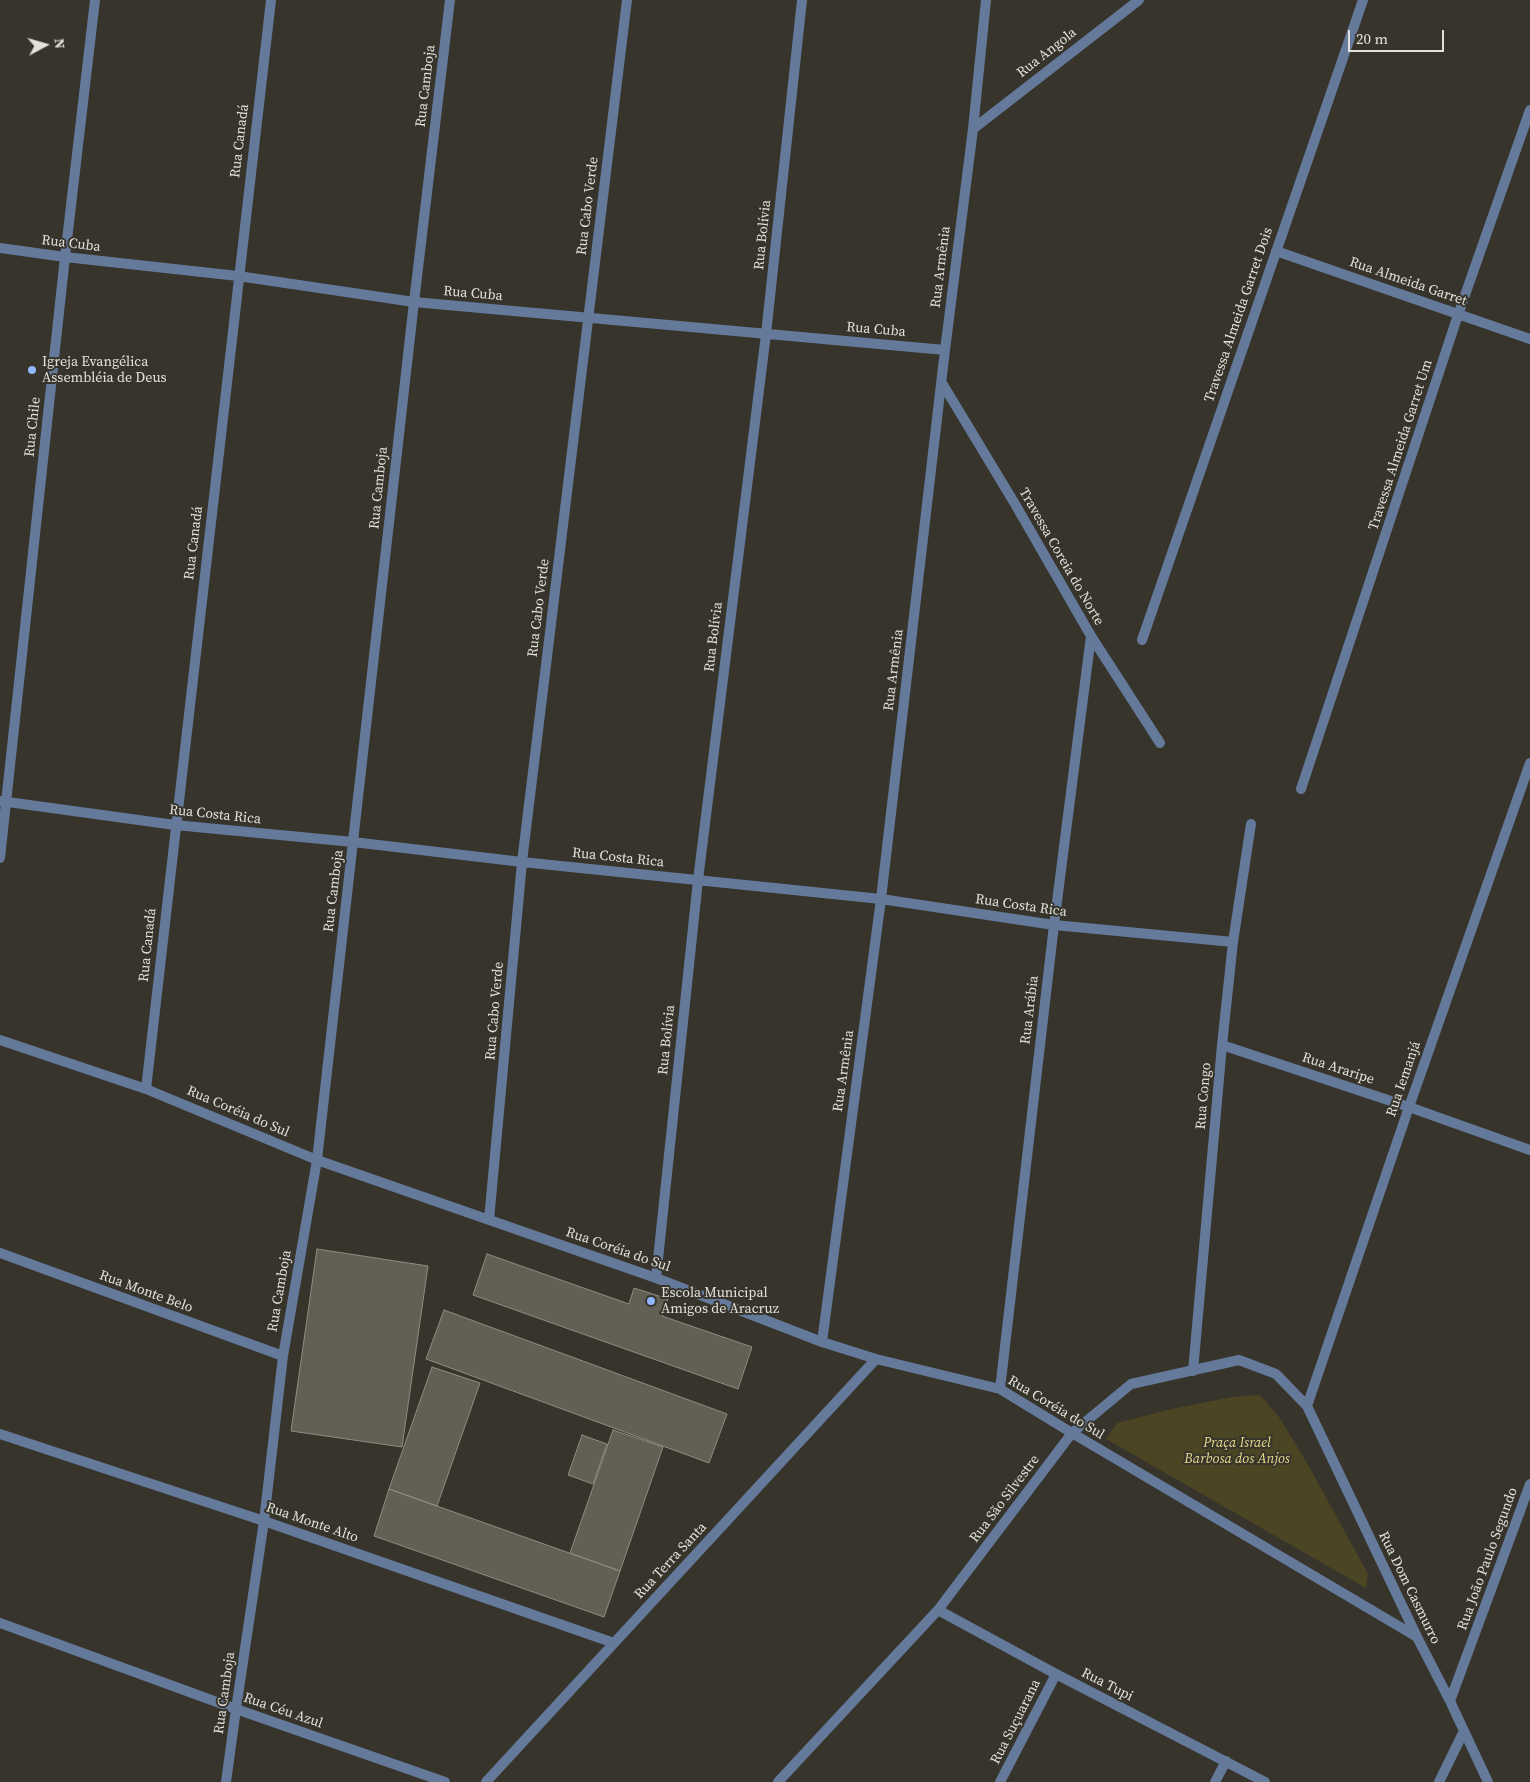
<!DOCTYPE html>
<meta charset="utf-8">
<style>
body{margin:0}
#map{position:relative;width:1530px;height:1782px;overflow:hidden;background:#36342b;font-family:"Source Serif 4",serif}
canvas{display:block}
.north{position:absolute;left:20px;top:20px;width:50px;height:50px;-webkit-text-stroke:4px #36342b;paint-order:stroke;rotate:84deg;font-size:14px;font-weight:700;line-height:20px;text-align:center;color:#e1e0da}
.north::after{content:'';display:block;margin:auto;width:18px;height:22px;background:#e1e0da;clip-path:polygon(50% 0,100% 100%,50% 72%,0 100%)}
.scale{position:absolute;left:1348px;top:30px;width:96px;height:22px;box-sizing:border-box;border:2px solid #e1e0da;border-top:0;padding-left:6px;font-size:15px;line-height:18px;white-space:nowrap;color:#e1e0da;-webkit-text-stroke:4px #36342b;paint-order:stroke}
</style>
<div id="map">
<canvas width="1530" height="1782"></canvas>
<div class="north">N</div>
<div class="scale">20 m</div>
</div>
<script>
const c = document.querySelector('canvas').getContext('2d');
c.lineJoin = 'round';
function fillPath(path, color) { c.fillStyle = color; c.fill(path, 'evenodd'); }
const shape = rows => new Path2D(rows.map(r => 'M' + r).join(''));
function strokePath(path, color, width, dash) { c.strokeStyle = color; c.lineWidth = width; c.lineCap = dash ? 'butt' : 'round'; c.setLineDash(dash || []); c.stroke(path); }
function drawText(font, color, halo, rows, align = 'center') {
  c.font = font + ' "Source Serif 4",serif'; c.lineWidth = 4; c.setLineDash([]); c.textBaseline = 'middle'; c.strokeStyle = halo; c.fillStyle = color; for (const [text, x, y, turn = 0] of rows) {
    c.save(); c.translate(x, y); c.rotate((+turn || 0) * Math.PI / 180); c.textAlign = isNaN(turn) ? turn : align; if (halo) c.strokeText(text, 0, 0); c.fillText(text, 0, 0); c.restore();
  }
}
const green = shape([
 [1260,1395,1279,1417,1307,1463,1368,1574,1366,1588,1106,1439,1117,1423,1172,1409,1232,1397]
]);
const building = shape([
 [317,1249,428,1266,402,1447,291,1431,317,1249],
 [487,1254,629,1304,634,1288,668,1299,662,1316,752,1347,738,1389,473,1295,487,1254],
 [444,1310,727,1414,709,1463,426,1359,444,1310],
 [432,1367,480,1383,437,1506,389,1489,432,1367],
 [613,1430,663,1447,620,1571,570,1553,613,1430],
 [582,1435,607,1444,593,1484,568,1475,582,1435],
 [389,1489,620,1571,604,1617,374,1536,389,1489]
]);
const minor = shape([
 [973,129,1139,0],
 [0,248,65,257,238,276,414,302,945,350],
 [1276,251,1530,339],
 [942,383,1015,504,1091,636,1160,743],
 [1142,640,1363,0],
 [1301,789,1458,315,1530,110],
 [0,801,175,825,353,842,522,862,881,899,1054,925,1233,942],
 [0,858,65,257,95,0],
 [0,1040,146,1089,317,1160,656,1278,822,1342,876,1359,1000,1389,1072,1433,1417,1637],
 [1222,1045,1409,1107,1530,1150],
 [146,1089,271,0],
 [489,1220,522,862,627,0],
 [0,1253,283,1356],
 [656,1278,698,880,766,334,802,0],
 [822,1342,881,899,945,350,973,129,986,0],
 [1193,1371,1222,1045,1233,942,1251,824],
 [1000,1389,1054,925,1091,636],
 [1307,1406,1409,1107,1530,763],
 [0,1434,264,1521,614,1643],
 [938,1610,1056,1674,1265,1782],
 [0,1623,236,1709,445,1782],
 [1450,1701,1530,1484],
 [226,1782,236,1709,264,1521,283,1356,317,1160,414,302,450,0],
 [486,1782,876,1359],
 [778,1782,938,1610,1072,1433,1131,1384,1239,1360,1276,1374,1307,1406,1417,1637,1450,1701,1488,1782],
 [1000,1782,1056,1674],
 [1215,1782,1226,1761],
 [1439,1782,1464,1731]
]);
const markers = [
 [32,370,5,"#90b8fd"],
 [651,1301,5,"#90b8fd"]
];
const streetNames = [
 ["Rua Angola",1047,53,-38],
 ["Rua Camboja",426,86,-83],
 ["Rua Canadá",240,141,-83],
 ["Rua Cabo Verde",588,206,-83],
 ["Rua Bolívia",763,235,-84],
 ["Rua Cuba",71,244,7],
 ["Rua Armênia",941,267,-83],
 ["Rua Almeida Garret",1408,282,19],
 ["Rua Cuba",473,294,5],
 ["Travessa Almeida Garret Dois",1239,315,-71],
 ["Rua Cuba",876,330,5],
 ["Rua Chile",33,427,-84],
 ["Travessa Almeida Garret Um",1401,445,-72],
 ["Rua Camboja",379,488,-84],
 ["Rua Canadá",194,543,-83],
 ["Travessa Coreia do Norte",1061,557,60],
 ["Rua Cabo Verde",539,608,-83],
 ["Rua Bolívia",714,637,-83],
 ["Rua Armênia",894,670,-83],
 ["Rua Costa Rica",215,815,6],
 ["Rua Costa Rica",618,858,6],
 ["Rua Camboja",334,891,-83],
 ["Rua Costa Rica",1021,906,8],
 ["Rua Canadá",148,945,-84],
 ["Rua Arábia",1030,1010,-83],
 ["Rua Cabo Verde",495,1011,-85],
 ["Rua Bolívia",667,1040,-84],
 ["Rua Araripe",1338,1069,18],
 ["Rua Armênia",844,1071,-82],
 ["Rua Iemanjá",1404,1079,-71],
 ["Rua Congo",1204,1096,-85],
 ["Rua Coréia do Sul",238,1112,23],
 ["Rua Coréia do Sul",618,1250,19],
 ["Rua Camboja",280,1291,-80],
 ["Rua Monte Belo",146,1292,20],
 ["Rua Coréia do Sul",1056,1408,31],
 ["Rua São Silvestre",1005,1499,-53],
 ["Rua Monte Alto",312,1523,19],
 ["Rua João Paulo Segundo",1488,1559,-70],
 ["Rua Terra Santa",671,1561,-47],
 ["Rua Dom Casmurro",1409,1588,64],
 ["Rua Tupi",1107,1685,27],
 ["Rua Camboja",225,1693,-82],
 ["Rua Céu Azul",283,1711,19],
 ["Rua Suçuarana",1016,1722,-63]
];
const poiNames = [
 ["Igreja Evangélica",42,362],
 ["Assembléia de Deus",42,378],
 ["Escola Municipal",661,1293],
 ["Amigos de Aracruz",661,1309]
];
const parkNames = [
 ["Praça Israel",1237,1443],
 ["Barbosa dos Anjos",1237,1459]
];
fillPath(green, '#4c4524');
fillPath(building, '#625f55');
strokePath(building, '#8f8c82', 1);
strokePath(minor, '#65799b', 10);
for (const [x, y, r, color] of markers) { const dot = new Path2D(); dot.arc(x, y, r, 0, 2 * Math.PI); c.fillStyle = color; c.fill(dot); strokePath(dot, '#36342b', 2); }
drawText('14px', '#e1e0da', '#36342b', streetNames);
drawText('14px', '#e1e0da', '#36342b', poiNames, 'left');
drawText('italic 14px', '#ead98c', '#36342b', parkNames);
</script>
